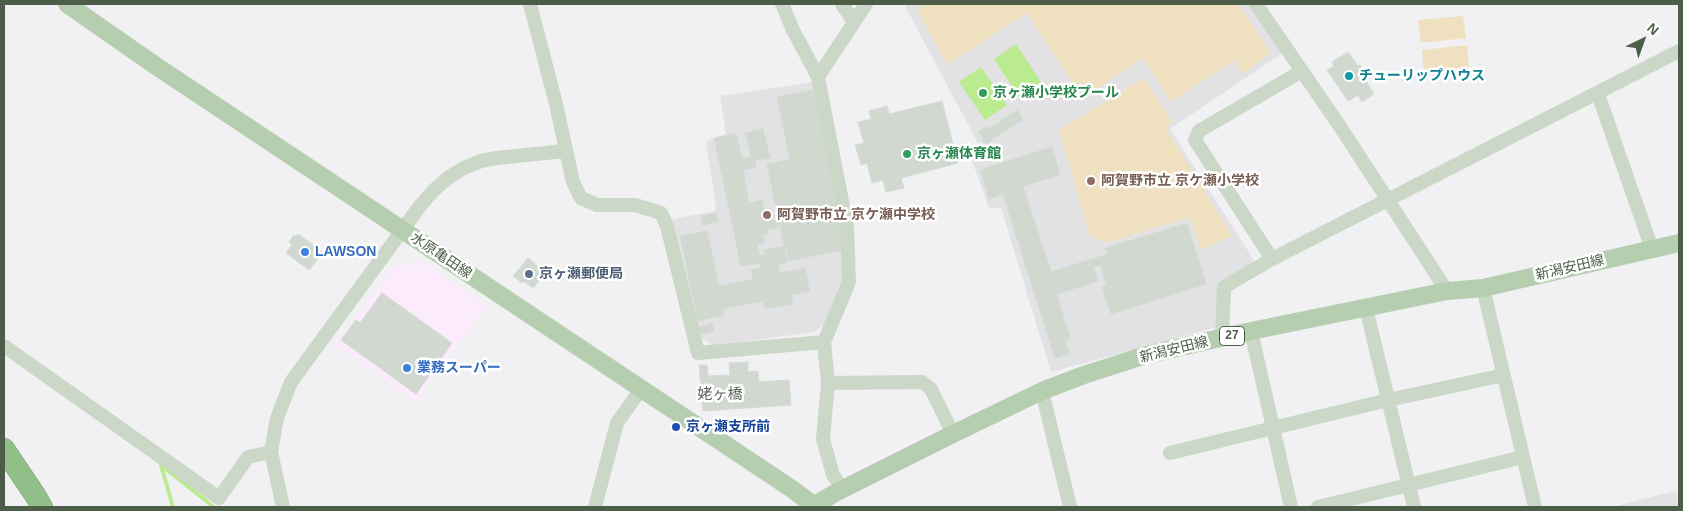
<!DOCTYPE html>
<meta charset="utf-8">
<style>
body{margin:0}
#map{position:relative;width:1683px;height:511px;overflow:hidden;background:#f1f0f3;font-family:Helvetica,sans-serif}
canvas{display:block}
.frame{position:absolute;inset:0;border:5px solid #4d5e48;pointer-events:none}
.north{position:absolute;left:1618px;top:15px;width:50px;height:50px;-webkit-text-stroke:4px #fff;paint-order:stroke;rotate:42deg;font-size:14px;font-weight:700;line-height:20px;text-align:center;color:#4d5e48}
.north::after{content:'';display:block;margin:auto;width:18px;height:22px;background:#4d5e48;clip-path:polygon(50% 0,100% 100%,50% 72%,0 100%)}
</style>
<div id="map">
<canvas width="1683" height="511"></canvas>
<div class="frame"></div>
<div class="north">N</div>
</div>
<script>
const c = document.querySelector('canvas').getContext('2d');
c.lineJoin = 'round';
function fillPath(path, color) { c.fillStyle = color; c.fill(path, 'evenodd'); }
const shape = rows => new Path2D(rows.map(r => 'M' + r).join(''));
function strokePath(path, color, width, dash) { c.strokeStyle = color; c.lineWidth = width; c.lineCap = dash ? 'butt' : 'round'; c.setLineDash(dash || []); c.stroke(path); }
function drawText(font, color, halo, rows, align = 'center') {
  c.font = font + ' Helvetica,"Noto Sans JP",sans-serif'; c.lineWidth = 5; c.setLineDash([]); c.textBaseline = 'middle'; c.strokeStyle = halo; c.fillStyle = color; for (const [text, x, y, turn = 0] of rows) {
    c.save(); c.translate(x, y); c.rotate((+turn || 0) * Math.PI / 180); c.textAlign = isNaN(turn) ? turn : align; if (halo) c.strokeText(text, 0, 0); c.fillText(text, 0, 0); c.restore();
  }
}
const commercial = shape([
 [422,262,486,306,415,402,336,345,393,268]
]);
const education = shape([
 [909,4,1252,4,1284,52,1170,129,1257,265,1220,281,1218,327,1051,372,1001,208,989,208,970,155,980,147,905,6],
 [814,82,845,241,846,288,832,319,814,332,713,346,699,336,672,219,716,211,713,185,706,142,726,134,720,96],
 [1676,491,1679,507,1612,507,1675,491]
]);
const green = shape([
 [927,4,1238,4,1271,53,1243,74,1234,60,1171,102,1143,58,1095,90,1073,84,1027,13,947,65,917,10],
 [1463,16,1466,38,1421,43,1418,20],
 [1467,45,1469,67,1424,73,1422,50],
 [1144,78,1172,122,1165,127,1232,236,1201,250,1189,217,1108,243,1090,236,1059,130]
]);
const water = shape([
 [1016,44,1041,82,1019,97,994,59],
 [981,67,1007,105,985,120,959,82]
]);
const stream = shape([
 [161,465,173,507],
 [162,466,214,507]
]);
const building = shape([
 [1348,52,1358,66,1360,65,1367,75,1364,77,1374,94,1362,102,1358,95,1348,101,1327,70,1334,66,1332,62,1348,52],
 [813,90,844,242,840,242,842,250,787,261,767,164,790,159,777,97,813,90],
 [942,101,958,163,901,178,904,188,886,192,883,180,872,183,867,163,861,165,855,145,864,143,858,122,871,119,869,111,887,106,889,114,942,101],
 [1017,110,1023,119,986,144,978,132,987,126,989,129,1017,110],
 [763,129,770,158,755,161,756,167,743,170,749,203,762,200,766,222,779,219,781,227,767,230,768,234,763,235,764,243,757,244,760,256,765,255,764,250,786,246,789,262,778,264,780,273,805,268,810,291,791,295,793,304,765,309,763,301,722,309,724,315,698,321,680,236,707,231,719,286,753,279,752,270,761,268,760,263,741,266,714,138,736,133,742,159,751,157,745,133,763,129],
 [1052,147,1060,175,1023,186,1051,272,1108,254,1106,248,1187,223,1206,284,1111,314,1102,286,1107,285,1100,265,1093,267,1098,281,1057,294,1070,338,1065,340,1069,354,1055,358,1003,194,989,199,980,170,1052,147],
 [716,213,718,221,703,225,701,216,716,213],
 [298,234,323,252,309,270,286,253,292,245,289,242,294,235,296,237,298,234],
 [528,258,546,273,533,288,524,281,522,283,513,276,528,258],
 [382,293,452,343,416,394,341,340,356,320,360,323,382,293],
 [712,324,714,331,701,334,699,327,712,324],
 [748,362,748,372,758,371,759,382,789,380,791,405,703,411,699,365,707,365,708,376,730,375,729,363,748,362]
]);
const minor = shape([
 [530,4,556,104,573,182,581,198,597,205,635,205,661,213,667,226,698,353,824,342],
 [782,4,793,30,818,77,847,227,849,282,824,342,828,383,823,439,833,475,843,490],
 [842,4,854,22],
 [1256,4,1339,125,1447,291],
 [818,77,866,4],
 [1598,94,1652,249],
 [1272,259,1195,140,1199,131,1302,71],
 [1483,288,1535,507],
 [1366,308,1414,507],
 [1251,331,1291,507],
 [1222,338,1224,287,1272,259,1679,51],
 [4,346,219,498,248,457,271,452],
 [828,383,922,382,931,389,953,434],
 [1042,391,1070,507],
 [1170,453,1388,400,1504,375],
 [283,507,271,452,277,418,291,382,420,206,434,190,449,177,464,168,481,161,497,158,565,151],
 [595,507,617,423,641,389],
 [1318,507,1523,457]
]);
const major = shape([
 [67,4,156,66,792,489,816,507],
 [811,507,837,492,953,434,1042,391,1084,375,1146,355,1251,331,1447,291,1483,288,1679,243]
]);
const highway = shape([
 [4,449,35,495,42,507]
]);
const markers = [
 [1349,76,5,"#0f9aa8"],
 [983,93,5,"#2e9e5b"],
 [907,154,5,"#2e9e5b"],
 [1091,181,5,"#8d6e63"],
 [767,215,5,"#8d6e63"],
 [305,252,5,"#3f7fe0"],
 [529,274,5,"#5c6f8a"],
 [407,368,5,"#3f7fe0"],
 [676,427,5,"#1a4fb4"]
];
const shields = [
 [1232,336,25]
];
const shieldNames = [
 ["27",1232,336]
];
const cultureNames = [
 ["チューリップハウス",1359,76]
];
const leisureNames = [
 ["京ヶ瀬小学校プール",993,93],
 ["京ヶ瀬体育館",917,154]
];
const educationNames = [
 ["阿賀野市立 京ケ瀬小学校",1101,181],
 ["阿賀野市立 京ケ瀬中学校",777,215]
];
const shopNames = [
 ["LAWSON",315,252],
 ["業務スーパー",417,368]
];
const streetNames = [
 ["水原亀田線",441,256,34],
 ["新潟安田線",1570,268,-13],
 ["新潟安田線",1174,350,-14]
];
const serviceNames = [
 ["京ヶ瀬郵便局",539,274]
];
const transitNames = [
 ["京ヶ瀬支所前",686,427]
];
const neighbourhoodNames = [
 ["姥ヶ橋",720,395]
];
fillPath(commercial, '#fcebfc');
fillPath(education, '#e2e2e4');
fillPath(green, '#efe1c0');
fillPath(water, '#baeb8e');
strokePath(stream, '#baeb8e', 4);
fillPath(building, '#d1d8d0');
strokePath(building, '#d4dbd5', 1);
strokePath(highway, '#7daa74', 22);
strokePath(minor, '#cbd8c7', 14);
strokePath(major, '#b6ceb0', 18);
strokePath(highway, '#92be89', 21);
for (const [x, y, r, color] of markers) { const dot = new Path2D(); dot.arc(x, y, r, 0, 2 * Math.PI); c.fillStyle = color; c.fill(dot); strokePath(dot, '#fff', 2); }
for (const [x, y, w] of shields) { const box = new Path2D(); box.roundRect(x - w / 2, y - 9.5, w, 19, 4); c.fillStyle = '#fff'; c.fill(box); strokePath(box, '#4d5e48', 1); }
drawText('bold 12px', '#4d5e48', null, shieldNames);
drawText('bold 14px', '#0d838f', '#fff', cultureNames, 'left');
drawText('bold 14px', '#27864d', '#fff', leisureNames, 'left');
drawText('bold 14px', '#785e54', '#fff', educationNames, 'left');
drawText('bold 14px', '#366cbe', '#fff', shopNames, 'left');
drawText('14px', '#4d5e48', '#fff', streetNames);
drawText('bold 14px', '#4e5e75', '#fff', serviceNames, 'left');
drawText('bold 14px', '#164399', '#fff', transitNames, 'left');
drawText('15px', '#5e655d', '#fff', neighbourhoodNames);
</script>
